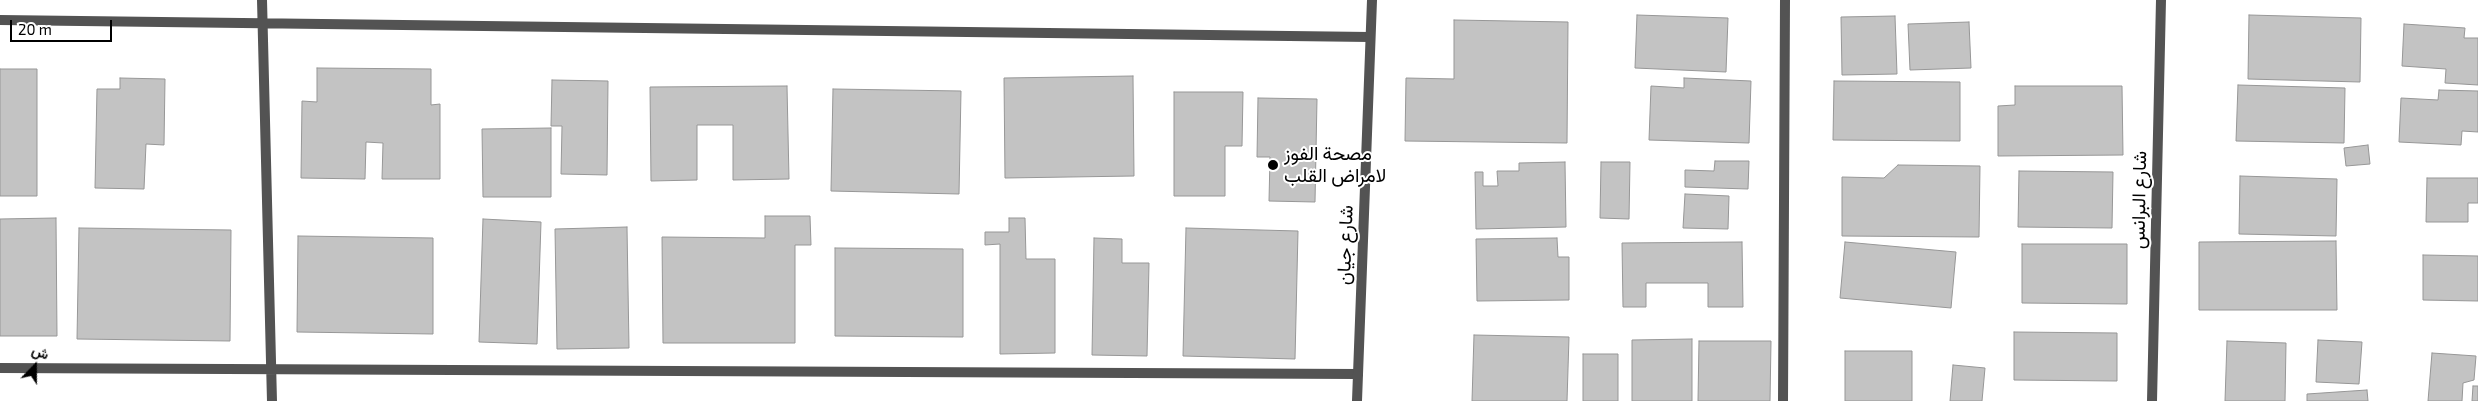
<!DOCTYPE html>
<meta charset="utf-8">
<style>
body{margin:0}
#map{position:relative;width:2478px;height:401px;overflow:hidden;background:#fff;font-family:"Exo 2",Vazirmatn,sans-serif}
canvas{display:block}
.north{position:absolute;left:10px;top:341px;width:50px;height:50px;-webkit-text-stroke:4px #fff;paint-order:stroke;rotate:22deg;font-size:14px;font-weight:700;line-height:20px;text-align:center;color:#000}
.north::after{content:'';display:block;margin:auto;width:18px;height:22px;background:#000;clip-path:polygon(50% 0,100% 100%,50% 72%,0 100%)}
.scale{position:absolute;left:10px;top:20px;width:102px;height:22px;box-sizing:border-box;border:2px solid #000;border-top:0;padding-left:6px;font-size:15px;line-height:18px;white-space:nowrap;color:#000;-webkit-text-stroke:4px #fff;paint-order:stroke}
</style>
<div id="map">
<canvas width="2478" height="401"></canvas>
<div class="north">ش</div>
<div class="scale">20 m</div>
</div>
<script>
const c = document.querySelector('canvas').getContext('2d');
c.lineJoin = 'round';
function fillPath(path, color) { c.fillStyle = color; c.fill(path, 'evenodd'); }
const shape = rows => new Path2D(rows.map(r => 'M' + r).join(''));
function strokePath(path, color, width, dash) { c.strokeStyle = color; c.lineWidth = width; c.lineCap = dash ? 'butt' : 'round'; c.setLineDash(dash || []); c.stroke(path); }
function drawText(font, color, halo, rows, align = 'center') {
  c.font = font + ' "Exo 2",Vazirmatn,sans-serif'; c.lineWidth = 4; c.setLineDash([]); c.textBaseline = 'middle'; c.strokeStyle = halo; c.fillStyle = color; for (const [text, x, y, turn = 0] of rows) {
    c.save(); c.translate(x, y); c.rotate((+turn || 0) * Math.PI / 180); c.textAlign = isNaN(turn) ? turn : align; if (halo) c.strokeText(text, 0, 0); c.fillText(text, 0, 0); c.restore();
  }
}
const building = shape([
 [1637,15,1728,18,1726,72,1635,68,1637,15],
 [2249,15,2361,18,2360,82,2248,79,2249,15],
 [1895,16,1897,74,1842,75,1841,17,1895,16],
 [1454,20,1568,22,1567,143,1405,141,1406,78,1454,79,1454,20],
 [1969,22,1971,68,1910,70,1908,24,1969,22],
 [2404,24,2465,28,2464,38,2478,38,2478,85,2445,83,2446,69,2402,66,2404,24],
 [317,68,431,69,431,105,440,104,440,179,382,179,383,143,366,142,365,179,301,178,302,101,317,102,317,68],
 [0,69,37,69,37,196,0,196,0,69],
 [1133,76,1134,176,1005,178,1004,78,1133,76],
 [120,78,165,79,164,145,146,144,144,189,95,188,97,89,120,89,120,78],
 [1684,78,1751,81,1749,143,1649,140,1651,86,1684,88,1684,78],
 [552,80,608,81,607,175,561,174,562,126,551,126,552,80],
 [1834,81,1960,82,1960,141,1833,140,1834,81],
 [2238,85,2345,88,2344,143,2236,141,2238,85],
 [787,86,789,179,733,180,733,125,697,125,697,180,651,181,650,87,787,86],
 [2015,86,2122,86,2123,155,1998,156,1998,106,2015,105,2015,86],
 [833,89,961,91,959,194,831,191,833,89],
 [2439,90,2478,91,2478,132,2462,131,2461,145,2399,142,2401,98,2438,100,2439,90],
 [1174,92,1243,92,1242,146,1225,146,1225,196,1174,196,1174,92],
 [1258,98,1317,99,1315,202,1269,201,1270,157,1257,157,1258,98],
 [551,128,551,197,483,197,482,129,551,128],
 [2368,145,2370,164,2346,166,2344,148,2368,145],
 [1715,161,1749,161,1748,189,1685,187,1685,170,1714,171,1715,161],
 [1565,162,1566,227,1476,229,1475,172,1483,172,1483,186,1498,186,1497,171,1519,171,1519,163,1565,162],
 [1601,162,1630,162,1629,219,1600,218,1601,162],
 [1898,165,1980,166,1979,237,1842,236,1842,177,1884,178,1898,165],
 [2019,171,2113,172,2112,228,2018,227,2019,171],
 [2240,176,2337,179,2336,236,2239,234,2240,176],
 [2427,178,2478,178,2478,203,2468,203,2468,222,2426,222,2427,178],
 [1685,194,1729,196,1728,229,1683,228,1685,194],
 [765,216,810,216,811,245,795,245,795,343,663,343,662,237,765,238,765,216],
 [56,218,57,336,0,336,0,219,56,218],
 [1009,218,1025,218,1026,259,1055,259,1055,353,1000,354,1000,244,985,245,985,232,1009,232,1009,218],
 [483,219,541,222,537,344,479,342,483,219],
 [627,227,629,348,557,349,555,229,627,227],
 [79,228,231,230,230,341,77,339,79,228],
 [1186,228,1298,231,1295,359,1183,356,1186,228],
 [298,236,433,238,433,334,297,332,298,236],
 [1094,238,1122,239,1122,263,1149,263,1147,356,1092,355,1094,238],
 [1557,238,1558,257,1569,257,1569,300,1477,301,1476,239,1557,238],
 [2336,241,2337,310,2199,310,2199,242,2336,241],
 [1742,242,1743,307,1708,307,1708,283,1646,283,1646,307,1623,307,1622,243,1742,242],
 [1845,242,1956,252,1951,308,1840,298,1845,242],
 [2022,244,2127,244,2127,304,2022,303,2022,244],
 [835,248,963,249,963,337,835,336,835,248],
 [2423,255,2478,256,2478,301,2423,300,2423,255],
 [2014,332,2117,333,2117,381,2014,380,2014,332],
 [1474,335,1569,337,1567,401,1472,401,1474,335],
 [1692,339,1692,401,1632,401,1632,340,1692,339],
 [2318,340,2362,342,2359,384,2316,382,2318,340],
 [1699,341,1771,341,1770,401,1698,401,1699,341],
 [2227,341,2286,343,2285,401,2225,401,2227,341],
 [1845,351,1912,351,1912,401,1845,401,1845,351],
 [2432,353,2476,356,2474,380,2463,383,2462,401,2428,401,2432,353],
 [1583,354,1618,354,1618,401,1583,401,1583,354],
 [1953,365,1985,368,1982,401,1950,401,1953,365],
 [2473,386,2478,386,2478,401,2472,401,2473,386],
 [2367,390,2368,401,2307,401,2307,394,2367,390]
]);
const minor = shape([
 [262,0,272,401],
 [0,20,1370,37],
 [0,368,1358,374],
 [1783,401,1785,0],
 [2152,401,2161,0]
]);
const tertiary = shape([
 [1357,401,1372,0]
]);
const markers = [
 [1273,165,6,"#000"]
];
const poiNames = [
 ["مصحة الفوز",1284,154],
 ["لامراض القلب",1284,176]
];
const streetNames = [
 ["شارع البرانس",2139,200,-89],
 ["شارع جيان",1345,245,-88]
];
fillPath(building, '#c3c3c3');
strokePath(building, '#979797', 1);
strokePath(minor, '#535353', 10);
strokePath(tertiary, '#535353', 10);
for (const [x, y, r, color] of markers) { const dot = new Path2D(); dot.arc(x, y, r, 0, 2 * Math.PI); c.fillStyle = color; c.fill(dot); strokePath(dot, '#fff', 2); }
drawText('19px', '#000', '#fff', poiNames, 'left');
drawText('19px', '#000', '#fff', streetNames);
</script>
